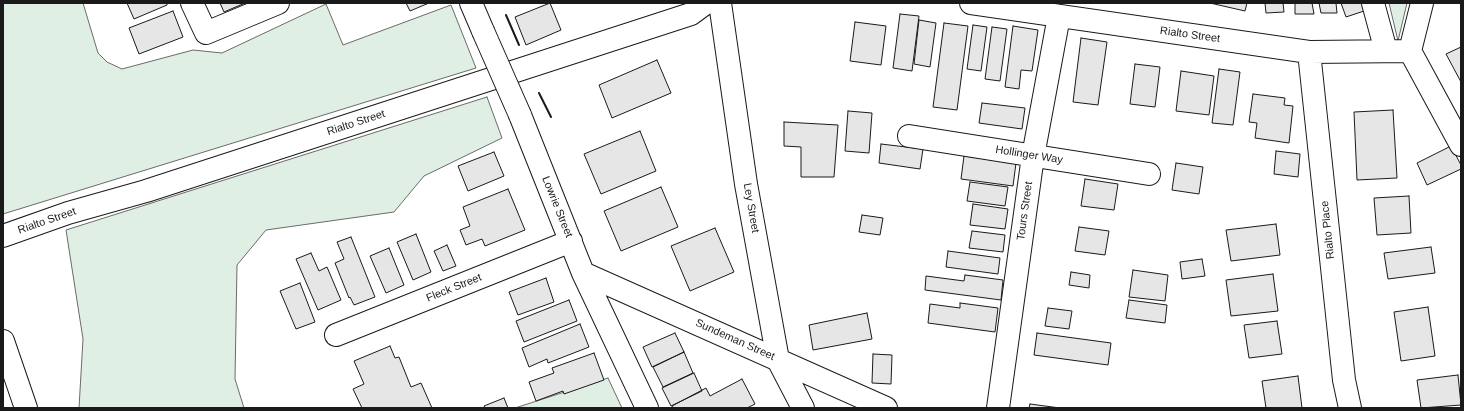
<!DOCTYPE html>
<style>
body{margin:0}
#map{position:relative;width:1464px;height:411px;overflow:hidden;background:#fff;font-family:Helvetica,sans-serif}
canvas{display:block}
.frame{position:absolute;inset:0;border:4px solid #1a1a1a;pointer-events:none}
</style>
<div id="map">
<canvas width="1464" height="411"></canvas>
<div class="frame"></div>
</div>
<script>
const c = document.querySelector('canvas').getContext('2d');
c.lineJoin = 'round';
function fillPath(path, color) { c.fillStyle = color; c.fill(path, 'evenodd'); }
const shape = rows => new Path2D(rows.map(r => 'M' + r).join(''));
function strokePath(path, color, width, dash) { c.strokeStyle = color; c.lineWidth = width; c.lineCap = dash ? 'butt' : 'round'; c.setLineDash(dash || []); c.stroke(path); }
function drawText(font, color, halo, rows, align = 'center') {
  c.font = font + ' Helvetica,sans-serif'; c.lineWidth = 3; c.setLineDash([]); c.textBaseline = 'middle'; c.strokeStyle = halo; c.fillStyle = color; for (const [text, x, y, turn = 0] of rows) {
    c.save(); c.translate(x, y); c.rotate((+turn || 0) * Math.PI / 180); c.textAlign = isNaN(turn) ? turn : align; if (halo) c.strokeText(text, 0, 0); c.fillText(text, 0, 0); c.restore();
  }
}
const green = shape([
 [3,3,83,3,98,53,107,62,122,69,193,50,222,53,326,4,343,45,451,5,476,68,3,214,3,3],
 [1389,3,1407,3,1398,41,1389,3],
 [487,97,502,138,424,176,394,212,266,230,237,265,235,379,244,408,79,408,83,339,66,230,487,97],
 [608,378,622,408,515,408,608,378]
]);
const building = shape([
 [127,3,167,3,167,5,134,19,127,3],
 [220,3,245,3,224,12,220,3],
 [406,3,429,3,410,11,406,3],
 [550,3,561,30,526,45,515,17,550,3],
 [1210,3,1247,3,1245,11,1210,3],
 [1265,3,1283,3,1284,12,1266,13,1265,3],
 [1295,3,1312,3,1314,14,1295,14,1295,3],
 [1319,3,1336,3,1337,13,1321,13,1319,3],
 [1341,3,1365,3,1367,10,1346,17,1341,3],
 [173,11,183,37,139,54,129,28,173,11],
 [900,14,919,16,912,71,893,68,900,14],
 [919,20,936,23,930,67,914,64,919,20],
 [855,22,886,26,881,65,850,61,855,22],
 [944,23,968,26,957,110,933,107,944,23],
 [973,25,987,27,981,71,967,69,973,25],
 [1013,26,1038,30,1032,71,1021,70,1019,89,1005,87,1013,26],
 [992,27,1007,29,1000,81,985,79,992,27],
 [1081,38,1107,42,1098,105,1073,102,1081,38],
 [1461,47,1461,82,1446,54,1461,47],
 [657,60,671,93,612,118,599,85,657,60],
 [1135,64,1160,67,1155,107,1130,104,1135,64],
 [1219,69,1240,72,1233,125,1212,123,1219,69],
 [1181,71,1214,76,1209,115,1176,111,1181,71],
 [1253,94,1285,98,1284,105,1293,106,1289,143,1255,138,1257,123,1249,122,1253,94],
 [982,103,1025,108,1022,129,979,123,982,103],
 [1393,110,1397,178,1357,180,1354,112,1393,110],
 [848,111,872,113,869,153,845,151,848,111],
 [784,122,838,125,834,177,801,177,801,147,784,146,784,122],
 [640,131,656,171,601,194,584,154,640,131],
 [881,144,923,149,920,169,879,163,881,144],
 [1451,146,1461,165,1461,169,1427,185,1417,163,1451,146],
 [1276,151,1300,154,1298,177,1274,174,1276,151],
 [494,152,504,176,468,191,458,166,494,152],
 [964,156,1016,163,1013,186,961,179,964,156],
 [1176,163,1203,167,1199,194,1172,190,1176,163],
 [1085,179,1118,184,1114,210,1081,206,1085,179],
 [970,182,1008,187,1005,206,967,201,970,182],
 [661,187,678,227,621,251,604,211,661,187],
 [508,189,525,230,485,246,482,239,466,245,460,230,470,226,463,207,508,189],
 [1409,196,1411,233,1377,235,1374,198,1409,196],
 [973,204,1008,209,1005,229,970,225,973,204],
 [862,215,883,218,880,235,859,232,862,215],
 [1276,224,1280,255,1231,261,1226,230,1276,224],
 [1079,227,1109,231,1105,255,1075,251,1079,227],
 [715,228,734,272,690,291,671,246,715,228],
 [972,231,1005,235,1003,252,969,248,972,231],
 [416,234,431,272,413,280,397,242,416,234],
 [351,237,375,297,354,305,350,297,349,298,335,263,344,259,337,242,351,237],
 [447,245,456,266,443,271,434,251,447,245],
 [1431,247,1435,273,1388,279,1384,253,1431,247],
 [389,248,404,285,386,293,370,256,389,248],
 [948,251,1000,258,998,274,946,267,948,251],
 [311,253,319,271,327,267,341,300,318,310,296,259,311,253],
 [1202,259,1205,276,1182,279,1180,262,1202,259],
 [1133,270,1168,275,1165,301,1129,297,1133,270],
 [1071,272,1090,275,1089,288,1069,285,1071,272],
 [1273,274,1278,311,1231,316,1226,280,1273,274],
 [965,275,1003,280,1001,300,925,290,926,276,964,281,965,275],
 [546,278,554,302,518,315,509,292,546,278],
 [300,283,315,322,296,329,280,291,300,283],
 [569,300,577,321,524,342,516,321,569,300],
 [1129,300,1167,305,1165,323,1126,318,1129,300],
 [960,303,998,308,995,332,928,323,930,304,960,308,960,303],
 [1428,307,1435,356,1401,361,1394,312,1428,307],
 [1048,308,1072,311,1069,329,1045,326,1048,308],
 [867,313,872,339,813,350,809,325,867,313],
 [1277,321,1282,354,1249,358,1244,325,1277,321],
 [580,324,589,347,548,363,547,359,529,367,522,348,580,324],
 [675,333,684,352,652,367,643,347,675,333],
 [1037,333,1111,343,1108,365,1034,355,1037,333],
 [390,346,395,358,399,357,411,387,421,383,432,408,362,408,353,389,364,384,354,361,390,346],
 [684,352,693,373,663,387,653,367,684,352],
 [594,353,604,380,564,394,563,391,536,401,529,382,554,373,552,368,594,353],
 [873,354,892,355,891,384,872,383,873,354],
 [694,373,702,391,671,406,662,388,694,373],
 [1458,375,1461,405,1421,408,1417,380,1458,375],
 [1298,376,1302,408,1266,408,1262,381,1298,376],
 [742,379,755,404,747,408,673,408,672,406,706,388,710,396,742,379],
 [504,398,508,408,485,408,484,406,504,398],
 [1030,404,1060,408,1029,408,1030,404]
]);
const minor = shape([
 [192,3,206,33,278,3],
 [471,3,483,31],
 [720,3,746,184,778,360,803,408],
 [971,3,1309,52,1410,51],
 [1373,3,1386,51],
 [1410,51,1461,145],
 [1410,51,1422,3],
 [1309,52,1344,380,1350,408],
 [520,115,583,273,647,408],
 [909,136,1149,174],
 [3,236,68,213,146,191,691,14,706,3],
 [583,273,886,408],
 [336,335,571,241],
 [998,408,1033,156,1059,16]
]);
const highway = shape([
 [3,341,26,408]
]);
const minorBridge = shape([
 [483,31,520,115]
]);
const wall = shape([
 [506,15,519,45],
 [539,93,551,117]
]);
const streetNames = [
 ["Rialto Street",1190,35,8],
 ["Rialto Street",356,123,-18],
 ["Hollinger Way",1029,155,9],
 ["Lowrie Street",557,207,68],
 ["Ley Street",751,208,80],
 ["Tours Street",1025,211,-82],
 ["Rialto Street",47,221,-19],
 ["Rialto Place",1328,230,-96],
 ["Fleck Street",454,288,-22],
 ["Sundeman Street",735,340,24]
];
fillPath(green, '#e0efe3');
strokePath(green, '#6a6a6a', 1);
fillPath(building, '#e6e6e6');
strokePath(building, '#1a1a1a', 1);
strokePath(minor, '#1a1a1a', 24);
strokePath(highway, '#1a1a1a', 24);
strokePath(minor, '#fff', 22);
strokePath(highway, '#fff', 22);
strokePath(minorBridge, '#1a1a1a', 24, []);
strokePath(minorBridge, '#fff', 22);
strokePath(wall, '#1a1a1a', 2);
drawText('11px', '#1a1a1a', '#fff', streetNames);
</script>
